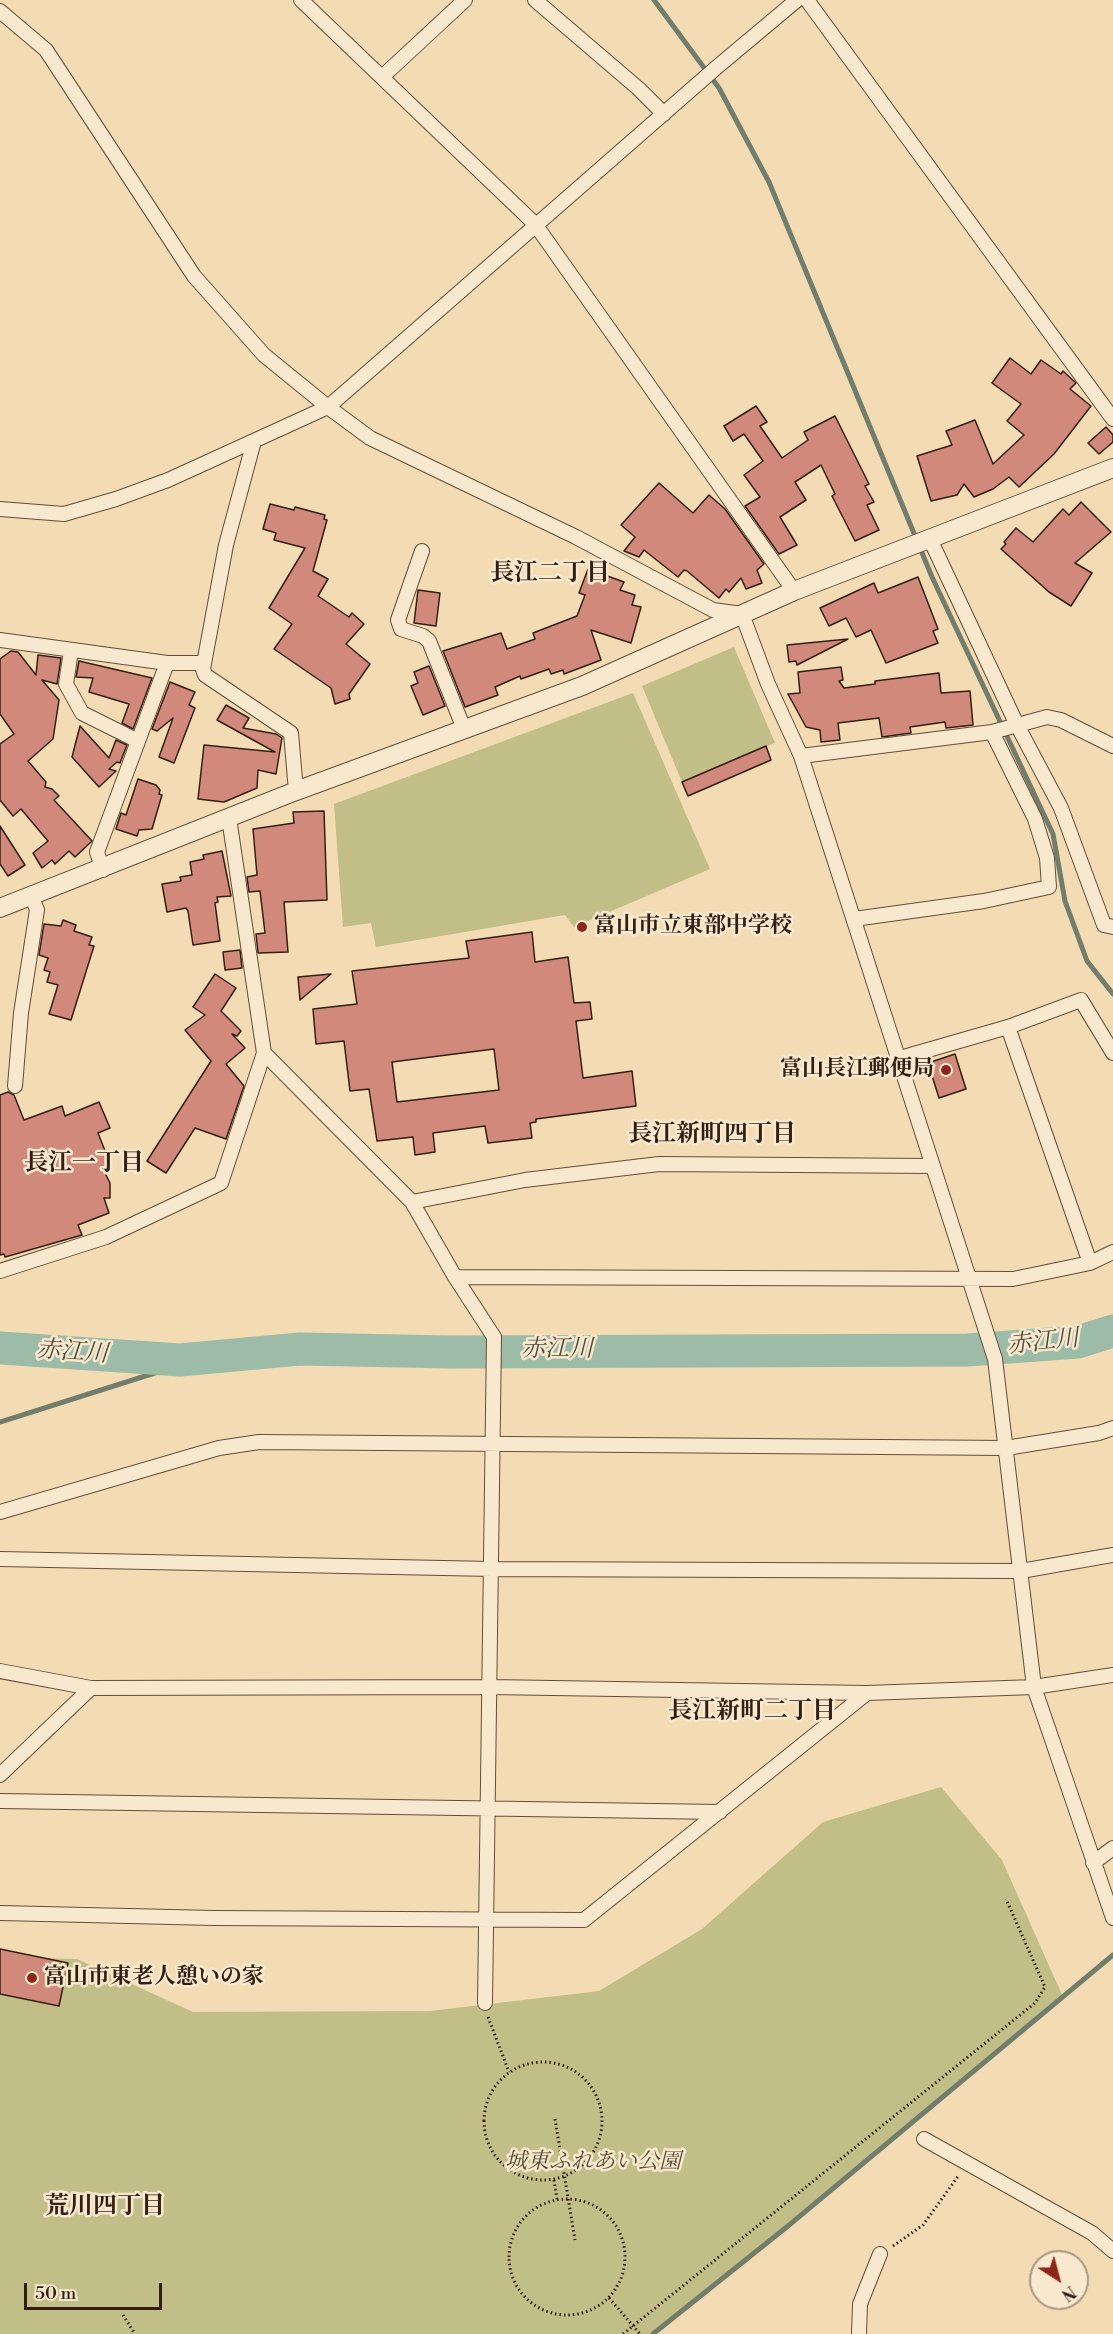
<!DOCTYPE html>
<meta charset="utf-8">
<style>
body{margin:0}
#map{position:relative;width:1113px;height:2334px;overflow:hidden;background:#f3dcb3;font-family:"Libre Bodoni",serif}
canvas{display:block}
.north{position:absolute;left:1029px;top:2250px;width:60px;height:60px;box-sizing:border-box;background:#f7e8ce;border:2px solid #a99883;border-radius:50%;rotate:144deg;font-size:16px;font-weight:700;line-height:24px;text-align:center;color:#331f12}
.north::after{content:'';display:block;margin:auto;width:21px;height:27px;background:#8f2418;clip-path:polygon(50% 0,100% 100%,50% 72%,0 100%)}
.scale{position:absolute;left:24px;top:2283px;width:138px;height:27px;box-sizing:border-box;border:3px solid #331f12;border-top:0;padding-left:8px;font-size:18px;line-height:21px;white-space:nowrap;color:#331f12;-webkit-text-stroke:4px #f7e8ce;paint-order:stroke}
</style>
<div id="map">
<canvas width="1113" height="2334"></canvas>
<div class="north">N</div>
<div class="scale">50 m</div>
</div>
<script>
const c = document.querySelector('canvas').getContext('2d');
c.lineJoin = 'round';
function fillPath(path, color) { c.fillStyle = color; c.fill(path, 'evenodd'); }
const shape = rows => new Path2D(rows.map(r => 'M' + r).join(''));
function strokePath(path, color, width, dash) { c.strokeStyle = color; c.lineWidth = width; c.lineCap = dash ? 'butt' : 'round'; c.setLineDash(dash || []); c.stroke(path); }
function drawText(font, color, halo, rows, align = 'center') {
  c.font = font + ' "Libre Bodoni","Noto Serif JP",serif'; c.lineWidth = 5; c.setLineDash([]); c.textBaseline = 'middle'; c.strokeStyle = halo; c.fillStyle = color; for (const [text, x, y, turn = 0] of rows) {
    c.save(); c.translate(x, y); c.rotate((+turn || 0) * Math.PI / 180); c.textAlign = isNaN(turn) ? turn : align; if (halo) c.strokeText(text, 0, 0); c.fillText(text, 0, 0); c.restore();
  }
}
const green = shape([
 [734,647,775,743,682,782,642,686],
 [633,693,710,869,574,927,565,915,376,947,371,923,343,927,334,804],
 [941,1787,1002,1860,1063,1997,653,2334,0,2334,0,1957,77,1959,193,2012,430,2011,599,1991,702,1929,823,1822]
]);
const stream = shape([
 [654,0,719,88,769,182,932,577,1053,834,1065,901,1087,961,1113,994],
 [0,1422,161,1371,180,1360],
 [653,2334,788,2226,1113,1955]
]);
const river = shape([
 [0,1348,180,1360,300,1349,451,1352,968,1350,1078,1342,1113,1331]
]);
const building = shape([
 [1010,358,1031,374,1041,360,1061,374,1063,371,1076,383,1070,389,1091,406,1054,454,1019,487,1009,477,993,489,974,497,964,484,957,495,931,501,917,456,952,445,946,431,975,420,993,464,1024,435,1007,421,1021,404,992,383,1010,358],
 [756,406,767,422,760,426,782,458,808,440,804,432,835,416,869,484,865,486,874,502,867,505,879,530,855,541,832,496,835,494,821,465,795,482,806,500,780,517,797,545,779,554,745,506,760,497,744,475,763,461,744,434,733,441,724,426,756,406],
 [1106,427,1113,435,1113,442,1099,454,1088,443,1106,427],
 [659,483,693,513,709,495,725,509,764,564,757,570,762,583,746,589,741,578,729,592,726,589,719,598,687,571,684,570,678,577,644,550,639,557,624,551,635,537,621,525,659,483],
 [1081,502,1111,532,1075,563,1092,573,1071,606,1049,592,1001,549,1006,544,1004,542,1016,528,1033,542,1063,509,1069,515,1081,502],
 [270,504,294,510,295,507,325,515,324,519,327,520,313,571,328,579,318,596,349,617,352,613,364,624,346,644,370,664,349,694,350,699,335,704,331,688,274,649,292,624,269,608,305,548,274,540,276,533,263,529,270,504],
 [588,569,624,582,620,590,635,595,632,605,641,607,631,643,591,630,601,660,564,674,563,670,551,674,549,669,521,679,520,676,495,687,498,695,465,707,443,651,501,633,507,649,535,639,533,633,577,616,585,595,579,593,588,569],
 [918,577,938,629,933,631,938,643,886,663,871,630,856,637,846,618,829,626,820,608,874,583,878,593,918,577],
 [418,590,440,593,436,626,414,623,418,590],
 [848,639,797,665,796,661,789,662,787,645,848,639],
 [11,651,18,652,36,675,38,655,61,658,57,684,42,680,59,700,53,739,28,761,46,782,45,787,52,789,59,796,54,800,92,841,75,857,69,851,55,864,52,860,42,868,33,853,48,841,21,809,13,816,0,800,0,744,14,734,0,714,0,659,11,651],
 [79,661,152,678,133,729,122,723,129,704,89,692,93,678,76,677,79,661],
 [429,666,445,706,423,715,411,686,418,683,414,672,429,666],
 [841,667,843,680,839,681,844,688,875,684,875,681,939,673,941,693,970,691,973,725,946,728,945,722,910,727,911,733,882,737,879,718,838,723,840,740,821,742,820,730,806,727,788,694,800,693,798,672,841,667],
 [170,682,195,692,189,705,195,708,174,763,159,757,173,718,157,731,152,729,170,682],
 [226,705,249,718,243,728,276,734,282,738,276,774,258,770,257,788,224,802,198,799,204,745,275,752,217,720,226,705],
 [80,726,109,758,116,740,127,745,120,763,117,762,109,769,116,771,99,787,72,757,80,726],
 [766,746,771,760,688,796,682,782,766,746],
 [138,779,156,785,160,790,159,794,162,795,152,829,139,830,137,836,116,829,121,813,126,815,138,779],
 [324,811,327,900,284,902,288,952,258,953,256,934,265,933,260,891,249,892,247,877,257,875,253,829,294,823,293,812,324,811],
 [0,826,25,865,8,876,0,864,0,826],
 [222,851,231,896,217,897,218,902,215,903,220,941,193,945,188,911,186,908,167,912,162,884,181,881,180,877,192,875,190,862,204,859,203,855,222,851],
 [63,920,76,925,74,931,92,937,89,945,94,946,71,1020,49,1014,58,985,47,982,50,972,44,970,48,958,39,955,44,924,61,926,63,920],
 [532,932,535,962,568,957,574,1003,590,1002,592,1019,576,1021,583,1078,632,1071,636,1106,536,1119,536,1122,530,1123,532,1138,488,1143,485,1126,433,1133,435,1152,415,1155,413,1137,377,1141,369,1089,350,1091,344,1041,316,1044,313,1009,357,1004,352,971,469,958,466,941,532,932],
 [494,1049,499,1090,397,1102,392,1062,494,1049],
 [240,950,242,968,225,970,223,952,240,950],
 [215,974,236,988,221,1011,241,1031,237,1036,232,1034,245,1048,226,1064,244,1086,226,1139,195,1128,166,1173,147,1161,211,1061,185,1030,205,1015,193,1007,215,974],
 [331,974,300,1000,298,977,331,974],
 [955,1054,966,1089,939,1098,928,1063,955,1054],
 [8,1092,14,1095,24,1120,62,1106,65,1116,99,1102,110,1128,98,1133,111,1166,103,1169,110,1183,110,1198,104,1198,109,1213,78,1225,82,1235,5,1257,4,1254,0,1255,0,1095,8,1092],
 [0,1949,68,1963,59,2006,0,1994,0,1949]
]);
const path = shape([
 [488,2017,509,2072],
 '484 2121a59 59 0 1 1 118 0a59 59 0 1 1-118 0Z',
 [554,2180,557,2199],
 '509 2257a58 58 0 1 1 116 0a58 58 0 1 1-116 0Z',
 [893,2246,923,2225,959,2175],
 [609,2298,640,2334],
 [123,2315,135,2334],
 [623,2334,1035,2003,1045,1987,1006,1899]
]);
const minor = shape([
 [301,0,535,224,794,591],
 [535,0,639,89,664,114],
 [807,0,1113,419],
 [0,11,46,50,194,276,264,355,328,407,370,438,576,537,713,610,742,614,768,684,801,756,995,1359,1034,1687,1113,1918],
 [382,77,465,0],
 [254,441,226,545,203,669,205,675,291,733,296,791],
 [0,509,64,514,116,499,168,480,328,407,717,67,797,0],
 [930,539,1017,725,1061,808,1104,925,1113,927],
 [422,551,398,620,401,629,423,636,429,641,464,729],
 [0,640,167,663,204,663],
 [71,651,66,684,82,713,138,741],
 [801,756,992,732,1047,717,1061,720,1113,746],
 [103,870,97,852,167,663],
 [854,919,984,901,1049,887,1047,858,1035,819,992,732],
 [1008,1027,1090,1263],
 [264,1053,412,1202,455,1277,494,1337,485,2003],
 [900,1058,1008,1027,1081,1000,1113,1053],
 [15,1086,21,1013,37,910,32,897],
 [412,1202,525,1180,659,1164,932,1166],
 [0,1271,106,1237,221,1183,264,1053,229,818],
 [455,1277,1013,1279,1090,1263,1113,1252],
 [0,1512,219,1448,259,1442,1006,1448,1099,1433,1113,1428],
 [0,1559,492,1569,1021,1571,1113,1555],
 [0,1671,91,1688,490,1687,867,1693,1034,1687,1113,1675],
 [0,1775,91,1688],
 [0,1801,720,1812],
 [1093,1863,1113,1848],
 [0,1913,214,1918,584,1920,867,1693],
 [924,2139,1092,2233,1113,2251],
 [859,2334,860,2304,880,2254]
]);
const tertiary = shape([
 [0,908,296,791,582,686,794,591,1113,468]
]);
const pathBridge = shape([
 [555,2119,575,2240]
]);
const markers = [
 [582,927,6,"#8f2418"],
 [946,1070,6,"#8f2418"],
 [32,1978,6,"#8f2418"]
];
const poiNames = [
 ["富山市立東部中学校",594,927],
 ["富山長江郵便局",934,1070,"right"],
 ["富山市東老人憩いの家",44,1978]
];
const parkNames = [
 ["城東ふれあい公園",593,2163]
];
const neighbourhoodNames = [
 ["長江二丁目",550,574],
 ["長江新町四丁目",712,1135],
 ["長江一丁目",84,1164],
 ["長江新町二丁目",752,1712],
 ["荒川四丁目",105,2207]
];
const waterNames = [
 ["赤江川",1043,1343,-6],
 ["赤江川",557,1350],
 ["赤江川",72,1353,4]
];
fillPath(green, '#c2be88');
strokePath(stream, '#737d6c', 5);
strokePath(river, '#9dbca8', 33);
fillPath(building, '#d1897c');
strokePath(building, '#331f12', 1.5);
strokePath(minor, '#634e3a', 16);
strokePath(tertiary, '#634e3a', 20);
strokePath(path, '#331f12', 3, [1.5, 3]);
strokePath(minor, '#f7e8ce', 14);
strokePath(tertiary, '#f7e8ce', 18);
strokePath(pathBridge, '#331f12', 3, [1.5, 3]);
for (const [x, y, r, color] of markers) { const dot = new Path2D(); dot.arc(x, y, r, 0, 2 * Math.PI); c.fillStyle = color; c.fill(dot); strokePath(dot, '#f7e8ce', 2); }
drawText('bold 22px', '#331f12', '#f7e8ce', poiNames, 'left');
drawText('italic 22px', '#5e4f35', '#f7e8ce', parkNames);
drawText('bold 24px', '#331f12', '#f7e8ce', neighbourhoodNames);
drawText('italic 24px', '#534e3f', '#f7e8ce', waterNames);
</script>
